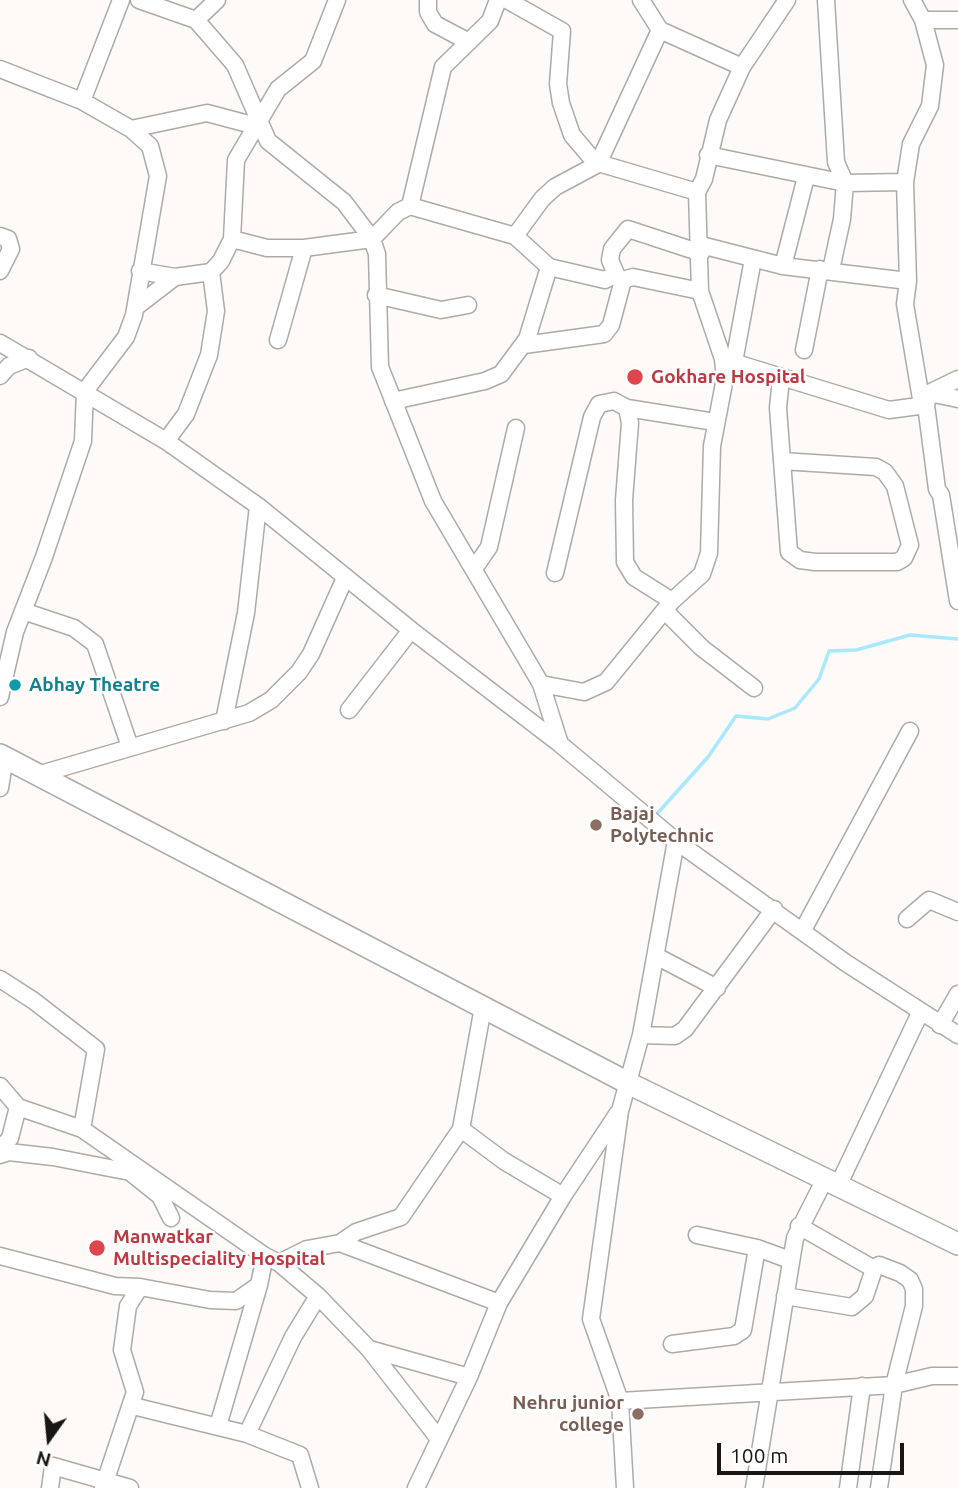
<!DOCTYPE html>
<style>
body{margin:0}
#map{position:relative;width:958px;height:1488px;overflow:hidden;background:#fdfaf7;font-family:Ubuntu,sans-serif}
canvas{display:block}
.north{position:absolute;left:14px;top:1404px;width:70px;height:70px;-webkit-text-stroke:5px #fff;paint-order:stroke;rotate:195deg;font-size:19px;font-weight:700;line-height:28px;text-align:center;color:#181716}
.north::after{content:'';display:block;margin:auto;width:24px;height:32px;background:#181716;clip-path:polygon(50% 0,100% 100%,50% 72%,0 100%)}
.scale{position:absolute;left:717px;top:1443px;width:187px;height:32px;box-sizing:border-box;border:4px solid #181716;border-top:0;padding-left:9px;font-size:21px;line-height:24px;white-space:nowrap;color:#181716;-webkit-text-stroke:5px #fff;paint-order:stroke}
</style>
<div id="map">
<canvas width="958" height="1488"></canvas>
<div class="north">N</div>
<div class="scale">100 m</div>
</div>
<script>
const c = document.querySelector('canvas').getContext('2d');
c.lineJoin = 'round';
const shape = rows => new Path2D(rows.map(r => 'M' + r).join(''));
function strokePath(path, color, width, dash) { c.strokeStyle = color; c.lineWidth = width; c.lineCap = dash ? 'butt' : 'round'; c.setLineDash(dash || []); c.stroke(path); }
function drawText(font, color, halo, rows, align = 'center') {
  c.font = font + ' Ubuntu,sans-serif'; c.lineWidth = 5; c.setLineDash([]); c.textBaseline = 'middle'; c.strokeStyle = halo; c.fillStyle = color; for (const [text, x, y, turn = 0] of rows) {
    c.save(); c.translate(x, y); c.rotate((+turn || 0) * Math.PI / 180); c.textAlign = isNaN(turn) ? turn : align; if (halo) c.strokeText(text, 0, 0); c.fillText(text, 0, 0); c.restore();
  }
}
const stream = shape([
 [655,816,708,757,736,716,768,719,795,708,819,679,829,651,856,650,910,635,958,639]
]);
const minor = shape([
 [139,0,196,20,235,65,268,141,344,202,372,239,377,254,380,367,433,501,541,684,560,744],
 [428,0,428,12,435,24,469,42],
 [507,0,562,31,558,84,561,103,572,135,595,162,697,192],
 [641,0,660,30,742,67],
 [787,0,742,67,718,120,704,179,697,192,700,291,723,359,889,410,926,405,929,393,958,379],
 [826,0,836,162,845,183,842,219,831,270],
 [912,0,923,20,935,65,930,106,911,144,905,182,908,281,905,304,922,405],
 [196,20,217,0],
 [923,20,958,20],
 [0,69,82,101,131,129,150,146,158,176,134,315,126,337,85,391,83,441,44,557,15,632,0,697],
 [82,101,121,0],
 [131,129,207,113,256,126],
 [708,155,845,183,905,182],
 [410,206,515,236,549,267,605,280,616,274,610,260,612,249,628,229,701,253],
 [0,236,8,239,11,249,0,271],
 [515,236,542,199,555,187,598,164,660,30],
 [232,239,267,248,304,248,372,239,398,212,410,206,443,67,490,21,498,0],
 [701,245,783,266,908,281],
 [783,266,806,177],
 [140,271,175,277,211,272],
 [376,295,441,310,468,305],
 [136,307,175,277],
 [278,340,304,248],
 [0,343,166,441,258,506,411,630,560,744,676,841,846,963,958,1035],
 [524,345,604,334,611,325,623,280,633,277,700,291],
 [804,350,820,269],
 [734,362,753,259],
 [0,376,9,366,29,358],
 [781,378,778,408,789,552,800,560,815,562,897,562,904,558,910,545,895,486,885,472,876,467,782,461],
 [929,393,958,399],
 [393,401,485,381,501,374,527,339,549,267],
 [926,405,937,489,941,495,958,601],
 [627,408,715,422],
 [166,441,186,414,209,355,216,311,211,272,221,261,232,239,236,160,278,89,313,61,337,0],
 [474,569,489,547,516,428],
 [555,573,592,417,599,404,614,401,627,408,630,423,624,500,625,562,634,577,672,601],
 [23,611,74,628,95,644,130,747],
 [666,612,702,648,754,688],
 [541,684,584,692,606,682,672,601,702,574,709,553,712,446,725,378,723,359],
 [349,710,411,630],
 [224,721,246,613,258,506],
 [37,775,249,713,271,700,299,672,311,654,345,578],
 [0,788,5,757],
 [907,919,929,900,958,912],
 [803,930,910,731],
 [656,956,717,988],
 [0,979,34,1001,96,1049,82,1129],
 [940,1025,958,994],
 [641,1035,675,1036,685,1029,774,909],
 [0,1086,18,1107,82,1129,265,1256,279,1263,318,1296,369,1349,439,1439],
 [461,1129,504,1161,563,1196],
 [0,1150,10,1138,18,1107],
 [0,1155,9,1152,53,1157,130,1172,160,1196,171,1218],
 [838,1186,920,1013],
 [799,1226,874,1269,879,1265,900,1273,910,1280,914,1289,914,1306,894,1385,879,1488],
 [697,1235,757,1248,790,1260],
 [340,1243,499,1303],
 [0,1256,115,1286,140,1287,210,1300,236,1301,259,1285,265,1256],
 [279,1263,307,1249,340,1243,356,1232,401,1217,461,1129,483,1007],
 [785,1296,852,1307,865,1296,874,1269],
 [672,1344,734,1336,743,1330,757,1248],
 [369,1349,469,1377],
 [620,1401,894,1385,932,1376,958,1376],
 [133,1406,247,1434,300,1455,310,1488],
 [218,1426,259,1285],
 [247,1434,293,1337,318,1296],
 [50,1488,53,1466,130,1488],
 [103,1488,135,1392,122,1350,128,1306,140,1287],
 [416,1488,469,1377,499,1303,563,1196,618,1113],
 [625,1488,620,1401,591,1319,620,1111,641,1035,676,841],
 [754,1488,795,1238,825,1179],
 [848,1488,862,1386]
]);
const secondary = shape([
 [0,755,630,1084,958,1244]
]);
const markers = [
 [635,377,9,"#e0444e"],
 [15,685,7,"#0f9aa8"],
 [596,825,7,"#8d6e63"],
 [97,1248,9,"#e0444e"],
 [638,1414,7,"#8d6e63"]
];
const healthNames = [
 ["Gokhare Hospital",651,377],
 ["Manwatkar",113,1237],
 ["Multispeciality Hospital",113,1259]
];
const cultureNames = [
 ["Abhay Theatre",29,685]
];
const educationNames = [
 ["Bajaj",610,814],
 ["Polytechnic",610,836],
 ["Nehru junior",624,1403,"right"],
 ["college",624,1425,"right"]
];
strokePath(stream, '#aae8fe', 3.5);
strokePath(minor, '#adaaa7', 19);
strokePath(secondary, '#adaaa7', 24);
strokePath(minor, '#fff', 16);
strokePath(secondary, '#fff', 21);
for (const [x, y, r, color] of markers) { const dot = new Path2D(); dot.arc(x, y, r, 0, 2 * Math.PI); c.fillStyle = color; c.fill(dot); strokePath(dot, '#fff', 2.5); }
drawText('bold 19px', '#be3a42', '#fff', healthNames, 'left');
drawText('bold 19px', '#0d838f', '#fff', cultureNames, 'left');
drawText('bold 19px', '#785e54', '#fff', educationNames, 'left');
</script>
